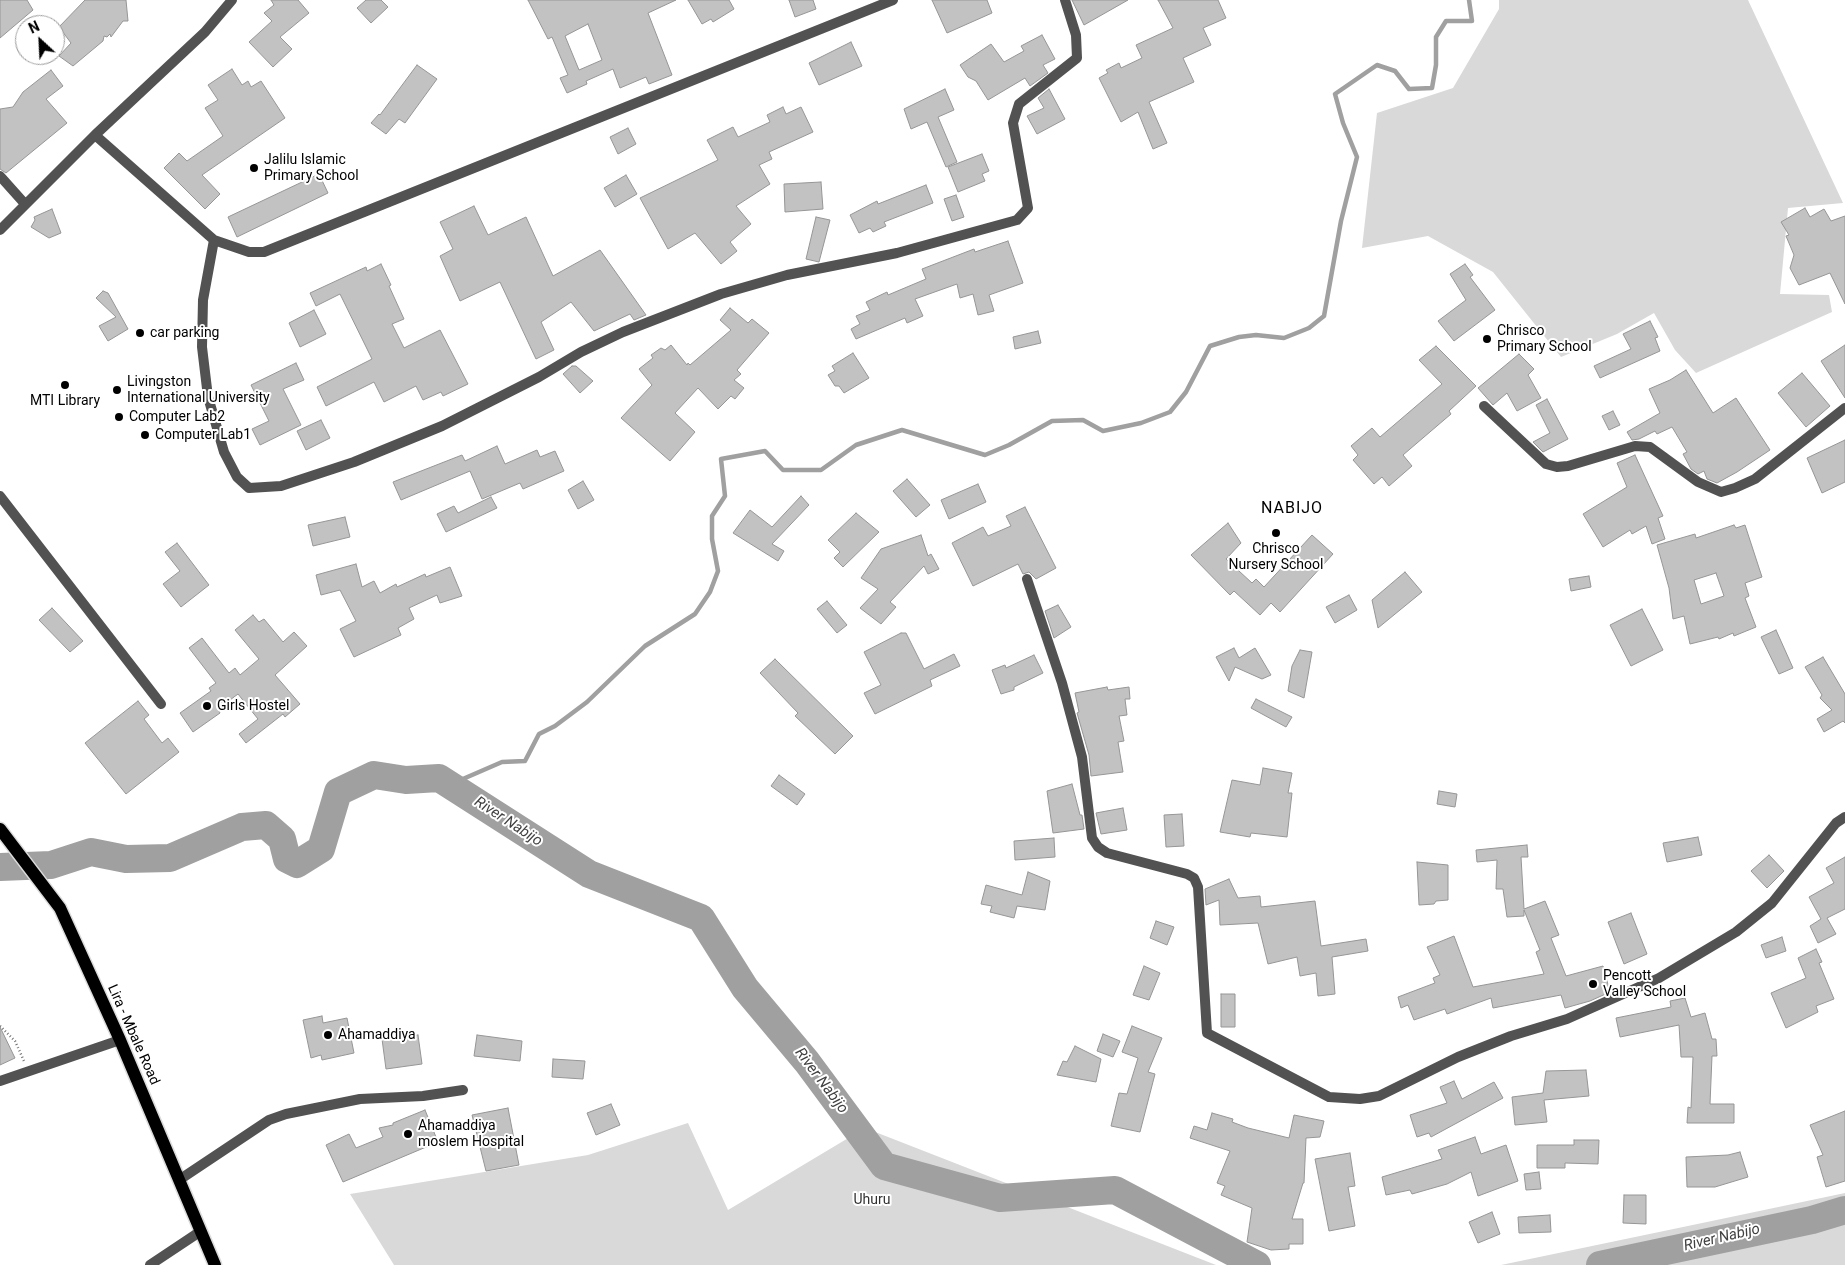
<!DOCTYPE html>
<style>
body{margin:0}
#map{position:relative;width:1845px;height:1265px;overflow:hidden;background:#fff;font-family:Roboto,sans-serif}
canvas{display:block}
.north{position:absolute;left:15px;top:15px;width:50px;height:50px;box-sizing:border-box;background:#fff;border:1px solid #999;border-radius:50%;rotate:335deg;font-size:14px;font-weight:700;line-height:20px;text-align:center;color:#000}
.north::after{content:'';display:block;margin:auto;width:18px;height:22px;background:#000;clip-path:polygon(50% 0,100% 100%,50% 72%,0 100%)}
</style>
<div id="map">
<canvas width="1845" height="1265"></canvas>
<div class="north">N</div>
</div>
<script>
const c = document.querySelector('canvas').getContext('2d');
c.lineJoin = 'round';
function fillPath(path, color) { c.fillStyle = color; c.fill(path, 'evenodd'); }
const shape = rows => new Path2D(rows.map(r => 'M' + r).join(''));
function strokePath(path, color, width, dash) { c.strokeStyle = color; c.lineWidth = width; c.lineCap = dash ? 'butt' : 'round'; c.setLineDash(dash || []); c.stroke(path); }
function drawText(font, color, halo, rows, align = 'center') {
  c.font = font + ' Roboto,sans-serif'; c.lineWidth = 4; c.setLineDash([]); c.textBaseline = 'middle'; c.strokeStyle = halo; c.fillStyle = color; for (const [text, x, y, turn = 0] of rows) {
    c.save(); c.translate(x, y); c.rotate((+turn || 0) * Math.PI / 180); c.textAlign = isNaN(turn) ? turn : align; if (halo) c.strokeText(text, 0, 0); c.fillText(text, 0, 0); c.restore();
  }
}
const green = shape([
 [1499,0,1748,0,1843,203,1788,208,1780,294,1829,295,1832,312,1696,373,1675,350,1654,313,1617,334,1561,357,1493,272,1428,236,1362,248,1377,113,1453,88,1499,9],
 [688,1123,728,1210,865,1128,1216,1265,394,1265,350,1194,588,1155],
 [1845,1193,1845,1265,1501,1265,1707,1222]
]);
const stream = shape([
 [449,785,502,762,525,761,539,734,555,726,587,702,645,646,695,614,710,592,718,571,712,539,712,516,725,496,721,459,765,451,783,470,821,470,856,445,902,430,985,455,1009,445,1052,421,1083,420,1103,431,1141,423,1170,412,1186,392,1210,346,1239,337,1256,335,1284,338,1309,328,1324,316,1341,221,1357,157,1343,123,1335,94,1377,65,1395,71,1409,89,1432,88,1436,65,1436,37,1446,21,1472,21,1469,0]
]);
const river = shape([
 [0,867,51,865,91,852,126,859,170,858,242,827,266,825,282,839,287,859,297,864,321,849,338,792,374,775,406,780,439,778,589,874,701,918,745,988,807,1062,884,1166,1000,1198,1115,1190,1257,1265],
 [1600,1265,1812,1220,1845,1210]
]);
const building = shape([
 [0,0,27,0,33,10,0,38,0,0],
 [85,0,126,0,128,21,123,21,111,37,110,34,107,37,104,36,103,41,73,66,59,56,71,43,59,27,85,0],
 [271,0,298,0,309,13,280,37,292,49,273,67,249,42,272,21,264,13,274,5,271,0],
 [366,0,381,0,388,7,371,23,357,8,366,0],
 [528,0,676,0,648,13,672,75,649,84,646,77,620,88,613,69,586,81,587,84,567,93,560,78,568,75,552,37,548,39,528,0],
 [588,24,602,60,579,70,565,36,588,24],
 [688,0,729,0,734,9,713,22,711,19,702,24,688,0],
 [789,0,813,0,816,9,795,17,789,0],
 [932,0,987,0,992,13,947,33,932,0],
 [1072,0,1128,0,1084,25,1072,0],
 [1158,0,1218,0,1226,18,1203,28,1211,45,1183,58,1194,82,1149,102,1167,143,1153,149,1138,112,1121,122,1099,78,1108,73,1106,70,1119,63,1121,68,1142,58,1136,45,1173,28,1158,0],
 [1042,35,1055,59,1043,65,1048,73,1030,86,1025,78,988,100,976,81,968,77,960,65,991,44,1004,62,1024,51,1021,46,1042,35],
 [851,42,862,66,819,85,809,63,851,42],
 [417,65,437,79,405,123,399,119,386,134,371,123,379,114,380,115,417,65],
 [232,69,242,85,248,81,251,87,261,81,285,118,202,175,220,194,205,209,164,168,179,153,187,161,223,136,205,108,218,100,208,85,232,69],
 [51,70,63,86,46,99,67,123,6,173,0,169,0,109,13,107,23,92,51,70],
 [945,89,954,110,938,117,957,162,946,167,927,122,911,129,904,109,945,89],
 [1049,89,1065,119,1037,134,1027,116,1044,108,1038,98,1049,89],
 [783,107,786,114,801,107,813,132,769,152,772,159,759,165,770,184,736,206,751,224,730,242,737,251,721,264,695,233,668,249,640,198,718,160,707,140,733,127,738,137,770,122,767,115,783,107],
 [628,128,636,144,618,154,610,137,628,128],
 [982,154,989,171,982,174,985,181,958,192,948,167,982,154],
 [319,174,328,193,237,237,228,217,319,174],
 [626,175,637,194,615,207,604,188,626,175],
 [821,182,823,209,785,212,784,184,821,182],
 [926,185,933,203,884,222,886,226,873,232,870,228,859,233,850,215,877,201,878,204,926,185],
 [956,195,964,217,952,221,944,199,956,195],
 [474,206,488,235,526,217,553,276,600,250,646,315,634,320,630,314,594,331,571,302,541,322,554,350,536,359,500,282,460,301,440,256,453,249,440,222,474,206],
 [1805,208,1810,217,1824,209,1831,221,1845,216,1845,304,1830,273,1799,285,1790,268,1794,255,1786,236,1789,235,1781,222,1805,208],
 [52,209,61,233,49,238,31,227,35,220,34,217,52,209],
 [816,217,830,220,819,262,806,259,816,217],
 [1008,241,1023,283,989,295,994,311,978,315,973,294,960,298,957,284,915,299,923,316,907,323,905,318,856,339,851,329,860,324,856,316,870,310,866,302,887,292,888,295,926,279,922,269,974,249,975,252,1008,241],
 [381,264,391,285,389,286,404,319,392,324,404,348,440,330,468,384,443,396,441,392,423,400,416,386,384,402,374,382,326,406,317,387,372,359,340,294,316,306,310,293,366,267,367,271,381,264],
 [1465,264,1473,275,1470,277,1495,310,1454,341,1438,321,1466,300,1450,274,1465,264],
 [103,291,108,293,128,329,108,341,99,326,116,317,96,298,103,291],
 [730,308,748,323,752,319,769,333,737,370,741,374,734,380,744,388,735,399,731,396,718,409,698,388,675,413,695,432,670,461,621,418,652,385,639,369,653,358,651,355,661,348,665,350,671,345,687,365,688,363,690,365,731,330,720,320,730,308],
 [314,310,326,334,300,347,289,323,314,310],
 [1650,321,1658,337,1655,338,1660,351,1600,378,1594,366,1631,349,1623,334,1650,321],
 [1038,331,1041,343,1015,349,1013,337,1038,331],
 [1845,345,1845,398,1821,361,1845,345],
 [1436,346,1476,386,1449,411,1451,414,1403,455,1412,466,1389,486,1382,477,1374,484,1353,460,1358,455,1351,446,1372,428,1380,437,1442,384,1419,360,1436,346],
 [853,353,869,378,844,393,839,386,835,386,828,375,835,371,832,366,853,353],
 [1519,354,1534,369,1528,375,1541,398,1517,411,1507,393,1493,405,1478,388,1519,354],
 [296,363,304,380,283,389,301,425,260,445,252,429,269,421,251,385,296,363],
 [572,366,576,366,593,381,580,393,563,374,572,366],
 [1686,370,1713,413,1736,398,1770,450,1737,472,1717,483,1707,479,1704,471,1698,474,1691,469,1683,454,1687,452,1672,427,1657,434,1655,431,1639,439,1632,440,1627,432,1660,413,1649,389,1670,380,1686,370],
 [1802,373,1830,406,1806,427,1778,393,1802,373],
 [1547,399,1568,439,1543,452,1533,442,1550,433,1536,405,1547,399],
 [1613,411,1620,425,1609,430,1602,416,1613,411],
 [321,420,330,438,306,450,297,431,321,420],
 [1845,440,1845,482,1822,493,1807,458,1845,440],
 [497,446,505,464,537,450,540,457,555,451,564,471,523,489,520,483,482,499,470,471,401,500,393,482,462,455,465,461,497,446],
 [1635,455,1663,516,1658,518,1665,539,1652,544,1646,526,1632,534,1630,530,1603,547,1583,514,1627,487,1617,463,1635,455],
 [907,479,930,505,916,517,893,491,907,479],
 [583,481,594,500,578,509,568,490,583,481],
 [978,484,986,502,949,519,941,500,978,484],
 [801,496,809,505,772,544,784,551,778,561,733,533,750,510,772,527,801,496],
 [491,497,497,508,446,532,437,514,454,506,458,513,491,497],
 [1025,507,1056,568,1036,579,1029,572,1023,574,1018,564,973,586,952,543,983,527,988,536,1011,526,1006,516,1025,507],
 [856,513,879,532,843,567,834,558,840,552,828,540,856,513],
 [345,517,350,537,313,546,308,525,345,517],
 [1228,523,1241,543,1226,559,1252,583,1256,579,1264,587,1312,535,1333,554,1280,612,1271,603,1260,615,1234,591,1230,595,1191,555,1228,523],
 [1734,525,1736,528,1745,525,1762,577,1745,583,1749,596,1745,598,1756,627,1734,636,1733,633,1719,639,1718,637,1690,644,1684,616,1673,619,1669,588,1657,545,1695,534,1696,538,1734,525],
 [1716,573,1724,596,1701,604,1694,580,1716,573],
 [921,535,928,556,931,554,939,569,928,574,924,566,890,602,896,607,881,624,860,608,878,589,861,578,881,549,921,535],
 [177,543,209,585,181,607,163,584,180,571,165,552,177,543],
 [356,564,362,587,374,581,380,593,396,584,397,587,425,574,426,577,450,567,462,596,440,603,437,595,409,608,414,619,398,628,401,635,354,657,340,629,356,621,340,590,321,595,316,575,356,564],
 [1405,572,1422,592,1378,628,1372,600,1405,572],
 [1589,576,1591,587,1571,591,1569,579,1589,576],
 [1349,595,1357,610,1335,623,1326,607,1349,595],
 [827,601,847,625,837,633,817,609,827,601],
 [1058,605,1071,627,1054,638,1045,611,1058,605],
 [52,608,83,641,70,652,39,620,52,608],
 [1642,609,1663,650,1631,666,1610,625,1642,609],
 [253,615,259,622,264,619,283,642,294,632,307,646,275,675,300,704,285,717,283,714,246,743,239,734,258,719,238,694,218,709,220,713,193,732,180,713,211,691,209,688,216,683,189,648,202,638,229,673,235,668,240,675,259,659,235,630,253,615],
 [1776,630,1793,668,1779,674,1761,637,1776,630],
 [901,633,906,633,924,669,954,654,960,666,930,680,932,686,875,714,864,693,881,685,864,652,901,633],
 [1234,648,1239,658,1255,648,1271,675,1262,679,1235,667,1229,681,1216,657,1234,648],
 [1300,650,1312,652,1304,698,1288,691,1292,666,1300,650],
 [1034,655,1043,673,1014,687,1014,690,1001,694,992,670,1005,665,1006,668,1034,655],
 [1823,657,1845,694,1845,723,1843,721,1824,732,1817,719,1832,710,1820,698,1822,695,1805,667,1823,657],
 [775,659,853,736,835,754,795,716,798,713,760,673,775,659],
 [1107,687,1108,690,1129,687,1130,699,1125,699,1127,715,1119,716,1124,741,1118,742,1123,772,1091,776,1089,755,1077,713,1079,712,1075,693,1107,687],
 [1256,699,1292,717,1286,727,1251,708,1256,699],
 [138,701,149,715,144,719,162,743,168,738,179,752,126,794,85,743,138,701],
 [1263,768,1292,773,1288,793,1292,793,1287,837,1251,833,1250,837,1220,832,1232,780,1260,785,1263,768],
 [779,775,805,794,797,805,771,786,779,775],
 [1072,784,1080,815,1082,815,1084,829,1053,833,1047,791,1072,784],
 [1439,791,1457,794,1455,807,1437,804,1439,791],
 [1123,808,1127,830,1101,834,1096,813,1123,808],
 [1182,814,1184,846,1166,847,1164,815,1182,814],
 [1698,837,1702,855,1667,862,1663,843,1698,837],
 [1054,838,1055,857,1015,860,1014,841,1054,838],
 [1527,845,1528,857,1521,857,1524,909,1545,901,1559,935,1551,938,1566,976,1603,966,1610,992,1590,1001,1565,1008,1561,995,1493,1008,1491,998,1447,1014,1445,1009,1414,1020,1408,1005,1401,1008,1398,997,1435,983,1433,978,1440,975,1427,947,1454,936,1473,987,1544,974,1536,952,1540,950,1524,910,1524,916,1507,917,1503,889,1496,889,1497,860,1477,862,1476,850,1527,845],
 [1769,855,1784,871,1767,888,1751,871,1769,855],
 [1845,857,1845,909,1827,918,1836,934,1818,943,1810,926,1821,919,1809,897,1834,883,1826,868,1845,857],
 [1417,862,1448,865,1448,900,1436,901,1434,904,1419,905,1417,862],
 [1028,872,1050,881,1045,910,1017,906,1014,918,990,912,992,906,981,904,986,885,1022,895,1028,872],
 [1229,879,1238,898,1260,896,1261,907,1315,901,1321,946,1366,939,1368,951,1332,957,1335,994,1318,996,1316,973,1300,976,1297,957,1268,964,1258,923,1220,925,1219,900,1206,905,1205,889,1229,879],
 [1631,913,1647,954,1624,964,1608,922,1631,913],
 [1156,921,1174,927,1167,945,1150,938,1156,921],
 [1782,937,1786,951,1766,958,1761,945,1782,937],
 [1816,949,1822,962,1819,963,1834,999,1816,1006,1818,1012,1786,1028,1771,993,1806,978,1798,958,1816,949],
 [1144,966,1160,973,1149,1000,1133,995,1144,966],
 [1221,994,1235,994,1235,1027,1221,1027,1221,994],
 [1685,998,1691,1017,1705,1013,1712,1039,1716,1039,1717,1056,1712,1056,1710,1104,1734,1104,1734,1123,1687,1123,1688,1107,1691,1108,1693,1057,1681,1057,1679,1025,1620,1037,1616,1018,1671,1007,1670,1001,1685,998],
 [322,1016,323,1023,347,1018,354,1053,322,1060,321,1055,311,1058,303,1020,322,1016],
 [1132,1026,1162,1038,1148,1072,1155,1074,1140,1132,1111,1126,1119,1093,1127,1094,1138,1058,1122,1052,1132,1026],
 [0,1027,15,1058,0,1065,0,1027],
 [1103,1034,1120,1041,1113,1057,1097,1051,1103,1034],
 [418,1035,422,1064,386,1069,382,1039,418,1035],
 [477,1035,522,1041,520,1061,474,1056,477,1035],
 [1075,1046,1101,1059,1096,1082,1057,1075,1063,1061,1067,1062,1075,1046],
 [553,1059,585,1061,583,1079,552,1077,553,1059],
 [1586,1070,1589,1096,1544,1100,1547,1122,1515,1125,1512,1097,1543,1093,1546,1071,1586,1070],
 [1454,1081,1462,1099,1494,1082,1503,1098,1431,1137,1429,1133,1417,1137,1410,1115,1447,1103,1440,1087,1454,1081],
 [611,1104,620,1125,596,1135,587,1113,611,1104],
 [508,1108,519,1165,486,1171,472,1115,508,1108],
 [425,1110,438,1142,343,1182,326,1145,349,1134,356,1148,383,1137,379,1128,393,1125,393,1123,425,1110],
 [1845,1111,1845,1181,1826,1187,1817,1157,1823,1155,1810,1125,1845,1111],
 [1212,1113,1233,1119,1232,1122,1248,1128,1289,1138,1294,1115,1324,1121,1320,1137,1306,1138,1304,1183,1303,1183,1292,1219,1303,1219,1303,1244,1289,1244,1289,1249,1271,1250,1247,1242,1252,1208,1221,1195,1225,1186,1217,1183,1230,1151,1190,1138,1194,1126,1207,1130,1212,1113],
 [1475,1137,1481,1154,1506,1145,1518,1181,1478,1196,1471,1172,1447,1184,1412,1194,1410,1190,1386,1195,1382,1177,1442,1159,1438,1150,1475,1137],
 [1574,1140,1599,1140,1598,1164,1565,1163,1565,1168,1537,1168,1537,1145,1574,1145,1574,1140],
 [1740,1152,1748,1177,1715,1187,1687,1187,1686,1157,1728,1155,1740,1152],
 [1350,1153,1355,1186,1348,1187,1355,1226,1329,1231,1315,1159,1350,1153],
 [1539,1172,1541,1189,1526,1190,1524,1174,1539,1172],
 [1624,1195,1646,1195,1646,1224,1623,1223,1624,1195],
 [1492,1212,1500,1234,1478,1243,1469,1222,1492,1212],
 [1550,1215,1551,1232,1519,1233,1518,1217,1550,1215]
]);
const path = shape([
 [0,1026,15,1041,24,1061]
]);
const street = shape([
 [95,135,214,240,249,252,264,252,893,0],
 [0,176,25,204],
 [0,230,95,135,205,32,232,0],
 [214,240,203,300,202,347,208,397,224,452,237,477,249,488,281,486,354,462,442,426,539,377,581,352,623,332,721,294,787,275,897,253,1017,220,1028,208,1013,123,1019,104,1077,58,1076,35,1065,0],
 [1484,406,1546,464,1557,467,1568,466,1635,446,1650,447,1698,482,1721,492,1735,488,1755,479,1845,408],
 [0,496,161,704],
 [1027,579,1062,683,1082,757,1092,838,1098,847,1107,853,1187,874,1194,878,1198,887,1207,1033,1329,1097,1360,1099,1379,1096,1458,1057,1511,1036,1567,1019,1659,978,1736,932,1772,903,1836,823,1845,817],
 [0,1081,120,1040],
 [179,1180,269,1120,286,1114,360,1099,423,1096,463,1090],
 [150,1265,201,1231]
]);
const primary = shape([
 [0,829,60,908,120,1040,215,1265]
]);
const markers = [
 [254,168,5,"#000"],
 [140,333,5,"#000"],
 [1487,339,5,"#000"],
 [65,385,5,"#000"],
 [117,390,5,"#000"],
 [119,417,5,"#000"],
 [145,435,5,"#000"],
 [1276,533,5,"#000"],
 [207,706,5,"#000"],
 [1593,984,5,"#000"],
 [328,1035,5,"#000"],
 [408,1134,5,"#000"]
];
const poiNames = [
 ["Jalilu Islamic",264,160],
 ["Primary School",264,176],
 ["Chrisco",1497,331],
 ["Primary School",1497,347],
 ["car parking",150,333],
 ["Livingston",127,382],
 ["International University",127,398],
 ["MTI Library",65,401,"center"],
 ["Computer Lab2",129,417],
 ["Computer Lab1",155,435],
 ["Chrisco",1276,549,"center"],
 ["Nursery School",1276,565,"center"],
 ["Girls Hostel",217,706],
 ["Pencott",1603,976],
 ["Valley School",1603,992],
 ["Ahamaddiya",338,1035],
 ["Ahamaddiya",418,1126],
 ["moslem Hospital",418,1142]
];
const streetNames = [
 ["Lira - Mbale Road",133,1035,66]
];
const parkNames = [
 ["Uhuru",872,1200]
];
const waterNames = [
 ["River Nabijo",508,822,33],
 ["River Nabijo",821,1081,53],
 ["River Nabijo",1722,1238,-13]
];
const quarterNames = [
 ["NABIJO",1292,509]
];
fillPath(green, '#d9d9d9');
strokePath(stream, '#a0a0a0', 4.5);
strokePath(river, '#a0a0a0', 28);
fillPath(building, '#c2c2c2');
strokePath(building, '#969696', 1);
strokePath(primary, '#dbdbdb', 15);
strokePath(path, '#747474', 2.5, [1, 2.5]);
strokePath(street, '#525252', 10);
strokePath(primary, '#000', 12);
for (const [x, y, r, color] of markers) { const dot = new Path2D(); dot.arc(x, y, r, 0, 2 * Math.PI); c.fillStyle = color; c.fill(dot); strokePath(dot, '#fff', 2); }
drawText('14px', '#000', '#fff', poiNames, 'left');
drawText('14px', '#000', '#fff', streetNames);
drawText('14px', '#303030', '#fff', parkNames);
drawText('italic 15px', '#414141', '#fff', waterNames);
c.letterSpacing = '1px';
drawText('16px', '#000', '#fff', quarterNames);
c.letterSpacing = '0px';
</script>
